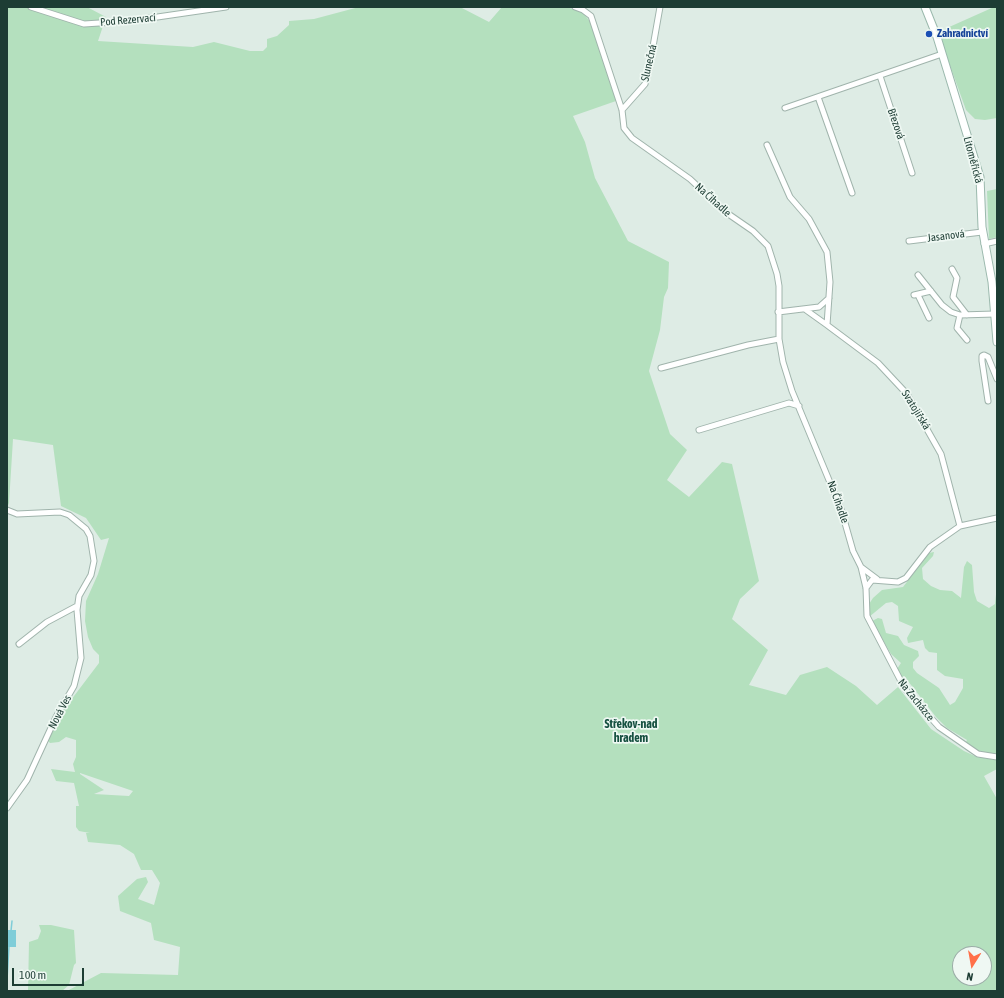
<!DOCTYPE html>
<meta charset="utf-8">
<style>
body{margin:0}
#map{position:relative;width:1004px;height:998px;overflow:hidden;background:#deece5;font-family:"Asap Condensed",sans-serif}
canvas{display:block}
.frame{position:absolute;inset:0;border:8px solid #1d3d34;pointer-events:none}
.north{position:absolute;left:952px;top:946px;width:40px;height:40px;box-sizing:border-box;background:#eff8f3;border:1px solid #9bada7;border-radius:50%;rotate:191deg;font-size:11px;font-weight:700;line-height:16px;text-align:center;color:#1d3d34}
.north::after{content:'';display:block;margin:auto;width:14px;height:18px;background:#ff7049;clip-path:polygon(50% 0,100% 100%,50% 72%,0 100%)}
.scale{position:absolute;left:12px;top:968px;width:72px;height:18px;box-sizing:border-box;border:2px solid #1d3d34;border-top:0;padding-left:5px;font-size:12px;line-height:14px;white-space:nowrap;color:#1d3d34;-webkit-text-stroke:3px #eff8f3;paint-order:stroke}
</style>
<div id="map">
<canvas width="1004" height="998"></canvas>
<div class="frame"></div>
<div class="north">N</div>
<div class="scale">100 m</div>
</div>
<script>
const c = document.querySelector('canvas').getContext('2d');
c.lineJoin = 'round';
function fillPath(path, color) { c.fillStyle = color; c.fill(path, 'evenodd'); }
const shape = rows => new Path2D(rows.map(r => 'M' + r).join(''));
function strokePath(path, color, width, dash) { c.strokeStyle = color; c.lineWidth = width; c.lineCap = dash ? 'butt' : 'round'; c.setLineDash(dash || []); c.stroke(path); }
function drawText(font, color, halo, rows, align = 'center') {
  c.font = font + ' "Asap Condensed",sans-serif'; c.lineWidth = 3.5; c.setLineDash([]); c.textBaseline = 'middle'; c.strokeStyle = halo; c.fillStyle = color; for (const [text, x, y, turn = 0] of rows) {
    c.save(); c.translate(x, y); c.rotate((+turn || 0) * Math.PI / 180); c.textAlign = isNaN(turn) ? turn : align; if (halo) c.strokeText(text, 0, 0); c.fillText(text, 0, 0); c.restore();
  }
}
const green = shape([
 [7,7,87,7,106,17,98,41,193,47,214,42,250,51,263,51,267,47,267,39,277,36,289,25,289,21,314,19,359,7,460,7,489,22,502,7,567,7,583,13,593,25,616,101,573,116,585,142,595,178,628,241,669,262,668,288,664,297,660,330,649,371,670,434,687,450,667,480,689,497,722,462,732,464,759,581,740,599,732,619,768,650,749,685,786,695,800,675,827,667,856,686,877,705,898,687,931,729,964,751,977,757,997,760,997,769,984,776,997,799,997,991,67,991,101,973,178,975,180,947,154,940,151,923,120,911,118,896,137,879,146,877,148,882,138,899,154,905,160,883,152,870,141,870,134,854,120,845,88,842,86,833,90,833,79,831,76,827,76,806,79,806,74,783,56,781,51,769,75,772,73,764,76,757,76,740,66,737,59,742,50,743,46,739,66,699,71,700,99,663,99,655,93,649,88,637,85,621,86,601,98,574,109,538,101,540,86,518,61,506,53,445,13,439,9,503,7,508],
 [80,774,80,773,133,791,129,796,94,794,104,790],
 [960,954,984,954,984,978,960,978],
 [994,7,997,7,997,118,985,120,975,119,966,110,938,32],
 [997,189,997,237,989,239,987,191],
 [934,552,933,556,922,568,923,579,931,586,940,590,952,591,961,598,964,567,967,561,972,565,974,592,977,601,989,608,995,604,997,585,996,755,977,751,965,744,967,740,947,728,936,717,904,676,900,678,897,669,901,663,891,654,872,621,878,618,882,619,886,633,898,636,904,645,918,651,919,656,913,662,913,668,917,673,939,688,950,705,955,702,963,688,963,679,945,676,937,670,937,653,929,652,925,648,923,640,908,643,907,638,913,627,899,621,898,606,892,602,886,603,869,617,869,604,873,598,882,590,903,587,929,553],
 [39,925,51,925,74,930,76,963,74,965,69,985,62,991,28,991,29,942,38,939,41,931]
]);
const water = shape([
 [7,930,16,930,16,947,7,947]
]);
const stream = shape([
 [11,931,12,921],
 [7,980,9,946]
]);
const minor = shape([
 [31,7,84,24,130,21,226,7],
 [575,7,583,10,591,16,622,110,624,128,632,138,690,179,724,211,753,231,768,246,777,274,779,286,779,339,783,362,792,391,841,509,853,551,861,567,866,588,867,616,905,689,939,727,978,754,997,757],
 [880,76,912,173],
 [818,97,852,193],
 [785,108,942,54],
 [622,110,645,84,649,69,660,7],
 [767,145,790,197,809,219,827,252,830,282,827,325,878,363,907,394,941,454,960,526],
 [909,241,982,232],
 [984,244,997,241],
 [952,269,957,278,953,297,967,315],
 [918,275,942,305,951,312,960,315,995,314],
 [914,295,931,291],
 [918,295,929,318],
 [806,310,827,325],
 [778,312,819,307,829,298],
 [960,315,957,328,967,340],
 [661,368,748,345,779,339],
 [988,401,982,361,982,356,984,355,988,357,997,379],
 [699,430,789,403,799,406],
 [7,510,17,514,60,512,69,515,86,529,90,536,94,561,91,575,79,596,77,610,81,658,74,686,56,717,27,780,7,808],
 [861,567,877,579],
 [866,588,872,580,898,582,906,578,930,547,960,526,997,518],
 [19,644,47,622,77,606]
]);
const secondary = shape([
 [925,7,937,37,980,177,982,227,992,282,997,342]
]);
const markers = [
 [929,34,4,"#1a4fb4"]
];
const streetNames = [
 ["Pod Rezervací",128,20,-5],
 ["Slunečná",649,63,-77],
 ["Březová",896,124,71],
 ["Litoměřická",973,160,75],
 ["Na Čihadle",713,200,42],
 ["Jasanová",946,236,-7],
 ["Svatojiřská",916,410,58],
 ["Na Čihadle",838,502,70],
 ["Na Zacházce",916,700,51],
 ["Nová Ves",60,712,-62]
];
const transitNames = [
 ["Zahradnictví",937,34]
];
const neighbourhoodNames = [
 ["Střekov-nad",631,724],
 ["hradem",631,738]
];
fillPath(green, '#b4e0be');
fillPath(water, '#7fcdd8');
strokePath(stream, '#7fcdd8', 1.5);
strokePath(minor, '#a0b4ac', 7);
strokePath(secondary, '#9bb9ad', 9);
strokePath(minor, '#fff', 5);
strokePath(secondary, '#fff', 7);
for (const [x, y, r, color] of markers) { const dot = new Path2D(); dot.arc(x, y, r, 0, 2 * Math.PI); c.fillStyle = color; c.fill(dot); strokePath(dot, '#eff8f3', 1.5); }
drawText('11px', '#1d3d34', '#eff8f3', streetNames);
drawText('bold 11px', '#164399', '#eff8f3', transitNames, 'left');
drawText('bold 12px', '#175141', '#eff8f3', neighbourhoodNames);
</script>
